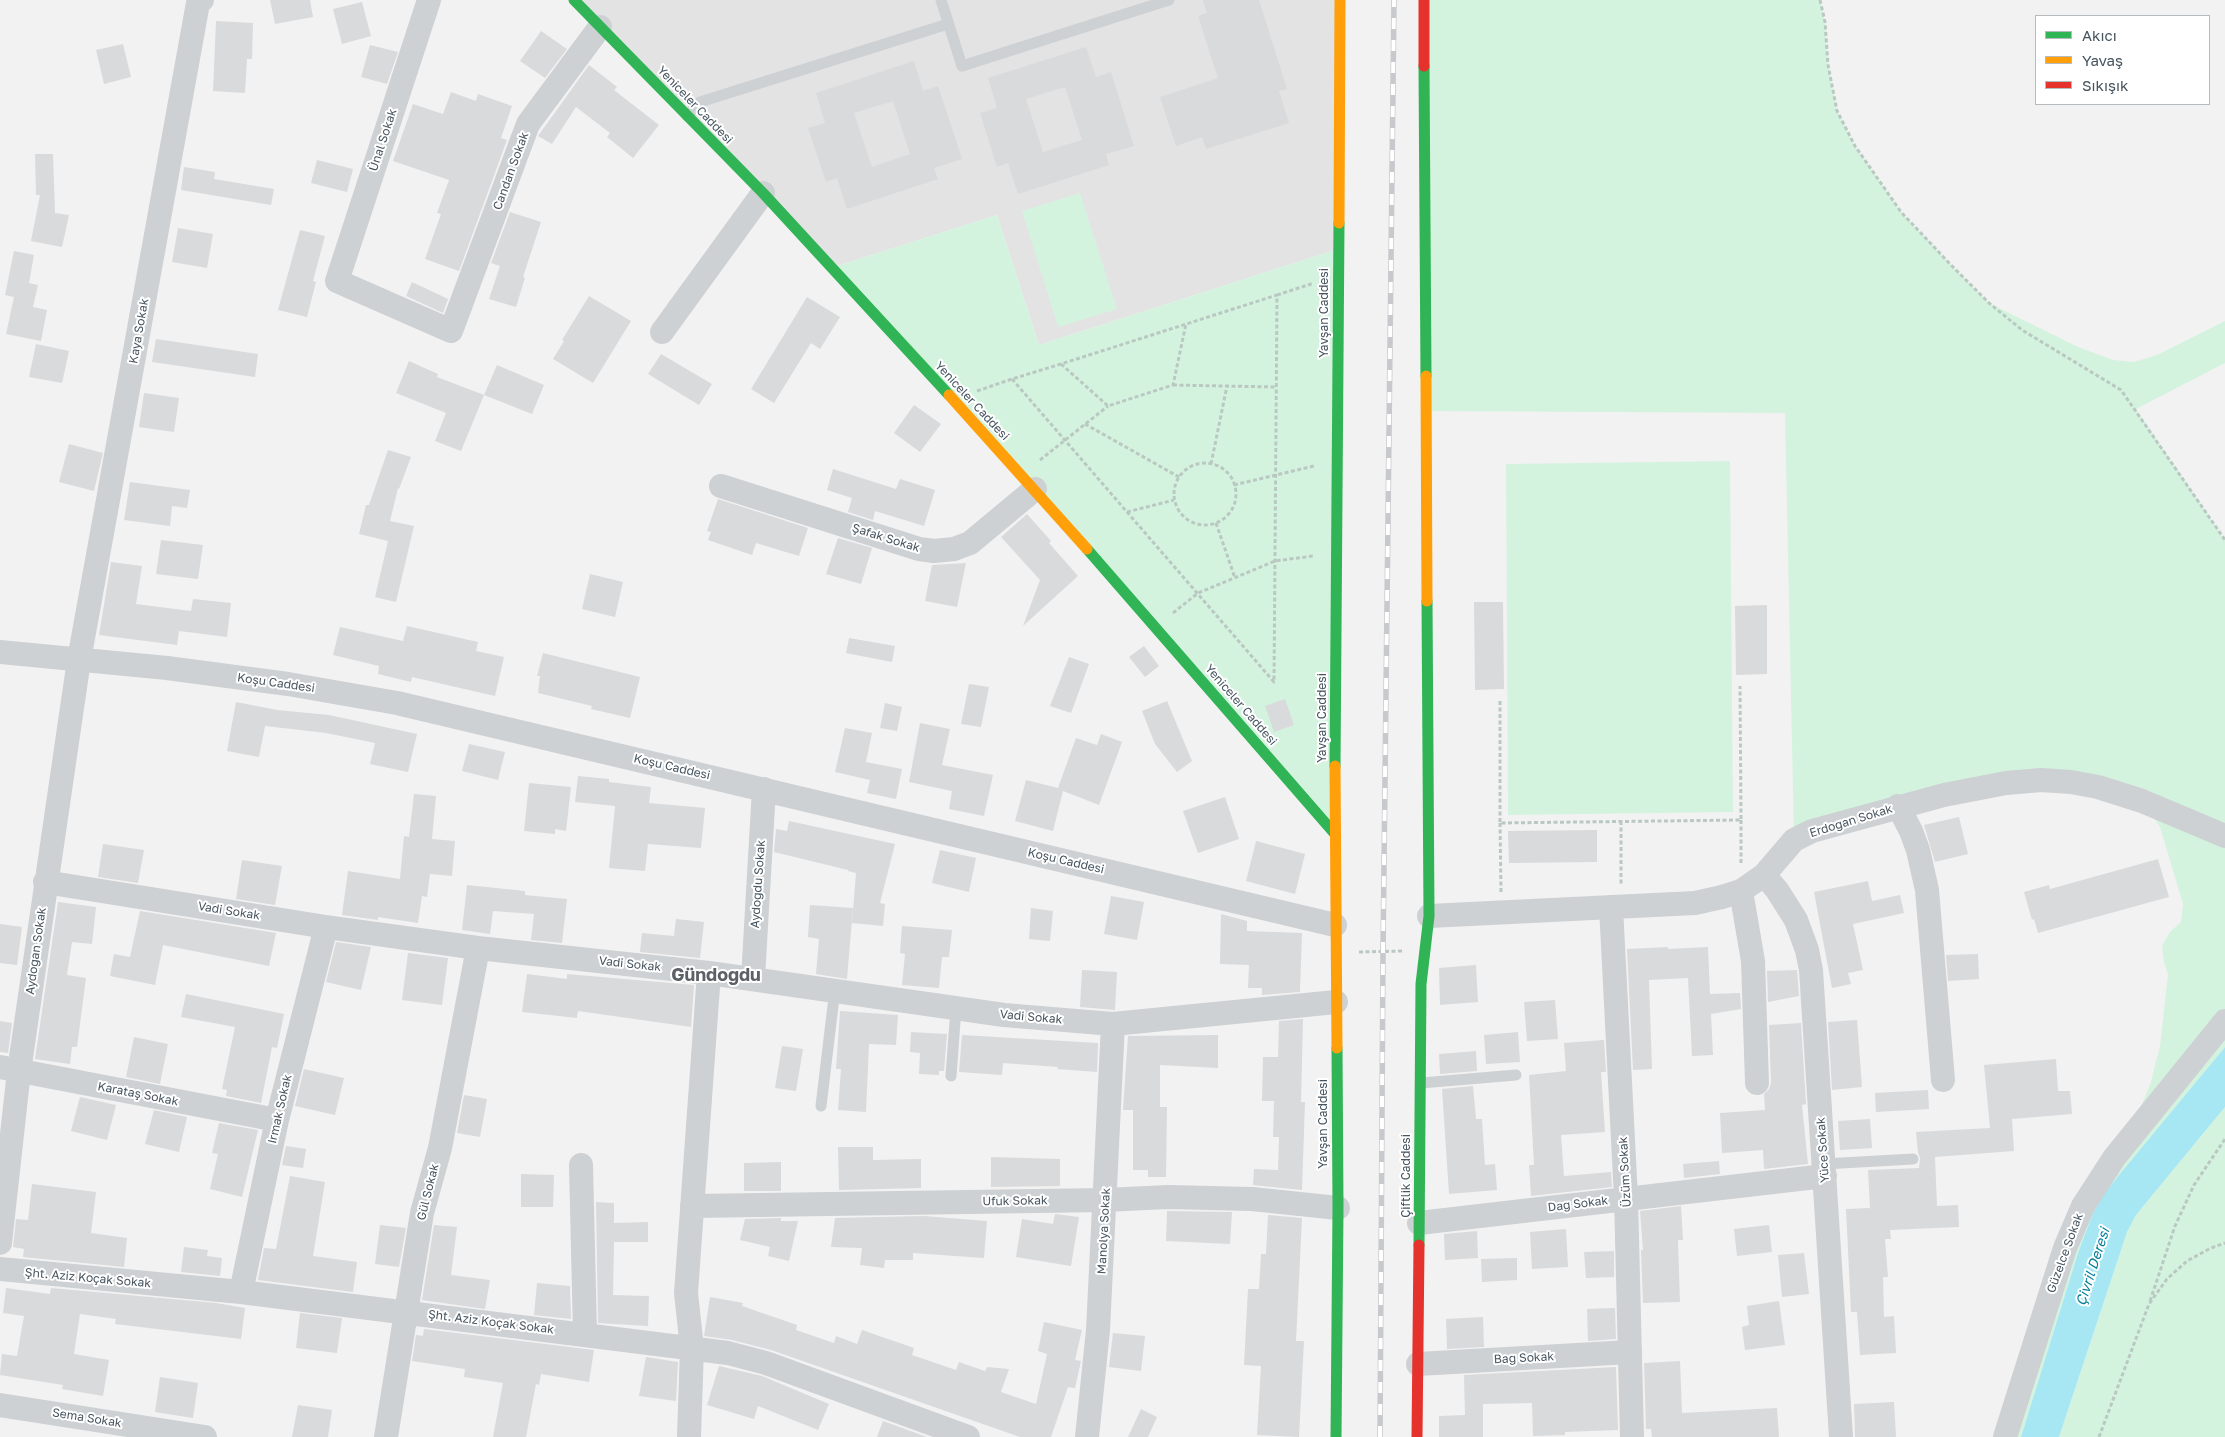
<!DOCTYPE html>
<meta charset="utf-8">
<style>
body{margin:0}
#map{position:relative;width:2225px;height:1437px;overflow:hidden;background:#f2f2f2;font-family:"Golos Text",sans-serif}
canvas{display:block}
.legend{position:absolute;left:2035px;top:15px;width:175px;height:90px;box-sizing:border-box;background:#fff;border:1px solid #b5bbbf;margin:0;padding:6px 9px;list-style:none;font-size:15px;color:#475560}
.legend li{display:flex;align-items:center;gap:10px;height:25px}
.legend b{width:25px;border:1px solid #b5bbbf}
</style>
<div id="map">
<canvas width="2225" height="1437"></canvas>
<ul class="legend">
<li><b style="height:6px;background:#30b455"></b>Akıcı</li>
<li><b style="height:6px;background:#ff9f0a"></b>Yavaş</li>
<li><b style="height:6px;background:#e5322d"></b>Sıkışık</li>
</ul>
</div>
<script>
const c = document.querySelector('canvas').getContext('2d');
c.lineJoin = 'round';
function fillPath(path, color) { c.fillStyle = color; c.fill(path, 'evenodd'); }
const shape = rows => new Path2D(rows.map(r => 'M' + r).join(''));
function strokePath(path, color, width, dash) { c.strokeStyle = color; c.lineWidth = width; c.lineCap = dash ? 'butt' : 'round'; c.setLineDash(dash || []); c.stroke(path); }
function drawText(font, color, halo, rows, align = 'center') {
  c.font = font + ' "Golos Text",sans-serif'; c.lineWidth = 4; c.setLineDash([]); c.textBaseline = 'middle'; c.strokeStyle = halo; c.fillStyle = color; for (const [text, x, y, turn = 0] of rows) {
    c.save(); c.translate(x, y); c.rotate((+turn || 0) * Math.PI / 180); c.textAlign = isNaN(turn) ? turn : align; if (halo) c.strokeText(text, 0, 0); c.fillText(text, 0, 0); c.restore();
  }
}
const education = shape([
 [574,0,1340,0,1338,249,1039,345,997,215,831,268]
]);
const green = shape([
 [1424,0,1820,0,1825,22,1828,65,1837,111,1855,146,1901,212,1950,264,1989,303,2078,347,2113,360,2134,362,2157,355,2225,321,2225,363,2136,409,2225,540,2225,1047,2105,1192,2093,1213,2078,1253,2021,1437,2005,1437,2065,1248,2126,1143,2150,1085,2160,1046,2168,974,2164,963,2162,946,2170,932,2181,922,2183,904,2160,827,2142,801,2041,780,1794,840,1785,413,1426,411],
 [1080,193,1117,309,1058,327,1022,211],
 [997,215,1039,345,1338,249,1335,834,831,268],
 [1730,461,1733,812,1508,815,1506,464],
 [2225,1107,2225,1437,2059,1437,2127,1232,2136,1215]
]);
const water = shape([
 [2225,1047,2225,1107,2136,1215,2127,1232,2059,1437,2021,1437,2078,1253,2093,1213,2105,1192]
]);
const building = shape([
 [270,0,310,0,313,17,275,24],
 [1203,0,1259,0,1287,89,1279,91,1289,123,1206,149,1202,137,1176,146,1160,97,1218,78,1198,16,1207,13],
 [362,2,371,36,342,44,333,9],
 [216,21,253,23,252,59,247,59,245,93,213,91],
 [541,31,567,49,545,78,520,61],
 [123,44,131,77,104,84,96,50],
 [370,45,398,52,387,84,361,77],
 [1086,47,1096,77,1111,72,1134,146,1106,154,1109,165,1018,194,1008,163,997,167,980,113,997,108,988,78],
 [1065,87,1082,140,1043,152,1026,99],
 [914,61,923,91,938,86,962,159,934,168,938,179,847,209,837,178,826,182,808,128,825,123,816,93],
 [893,101,910,154,872,167,854,113],
 [589,65,617,87,614,90,659,125,633,158,607,137,610,133,576,107,552,144,538,136],
 [451,92,476,101,478,94,512,106,501,138,507,140,459,271,425,259,441,214,437,213,449,180,393,161,413,104,443,114],
 [35,154,53,154,55,213,69,215,62,247,31,241,40,195,36,195],
 [317,160,353,169,347,192,311,183],
 [184,167,215,172,214,179,274,189,271,205,181,190],
 [510,212,541,222,523,277,525,278,516,307,489,299,500,266,491,263],
 [178,228,213,234,207,268,172,262],
 [300,230,325,236,313,281,316,282,307,317,278,310],
 [14,251,34,255,29,283,38,285,33,307,47,310,41,341,6,334,14,297,5,295],
 [412,282,448,299,443,313,406,296],
 [589,296,631,321,593,383,553,359,564,341,562,340],
 [807,297,840,317,820,349,811,343,774,403,751,389],
 [156,339,258,354,255,377,152,362],
 [36,344,69,351,62,383,29,377],
 [661,354,712,384,699,405,648,374],
 [409,361,438,374,437,377,484,395,461,451,435,441,446,413,396,393],
 [497,365,544,385,532,414,484,395],
 [144,393,179,398,174,432,139,427],
 [914,405,941,424,920,452,894,433],
 [69,444,103,453,94,491,59,482],
 [388,450,411,457,399,489,398,488,390,521,414,526,396,602,375,597,388,541,359,534,366,505,369,505],
 [833,469,896,489,900,479,935,490,924,526,875,511,873,520,848,512,852,498,827,490],
 [130,482,190,490,187,508,172,506,170,526,124,520],
 [718,499,808,528,799,556,756,543,752,555,708,540,711,532,707,531],
 [1027,514,1051,541,1049,543,1078,576,1023,626,1040,580,1001,537],
 [838,538,872,548,861,584,826,574],
 [161,540,203,545,198,579,156,574],
 [111,562,142,566,136,604,191,611,193,599,231,603,227,637,179,631,177,645,99,635],
 [966,563,957,607,925,601,932,565],
 [590,574,623,582,615,617,582,609],
 [1474,602,1503,602,1504,689,1475,690],
 [1767,605,1767,674,1736,675,1735,606],
 [407,626,478,642,476,651,504,657,495,696,412,677,411,682,378,674,379,666,333,655,340,627,403,641],
 [849,638,895,646,892,662,846,653],
 [1144,646,1159,666,1145,677,1129,657],
 [543,653,640,677,630,718,591,709,592,706,538,693,540,676,537,676],
 [1069,657,1089,664,1071,713,1050,706],
 [969,684,989,687,981,727,961,724],
 [1285,699,1294,725,1274,732,1265,706],
 [1167,701,1192,761,1177,772,1155,744,1142,711],
 [236,702,277,710,329,715,417,734,408,772,370,764,375,743,326,733,265,726,259,757,227,751],
 [885,703,902,707,897,731,880,728],
 [920,723,950,729,942,765,993,775,984,816,949,809,952,791,909,782],
 [845,728,872,733,866,762,902,769,896,799,867,793,870,780,835,772],
 [1101,734,1122,742,1099,805,1063,791,1053,831,1015,821,1026,780,1058,788,1076,738,1097,745],
 [469,744,505,752,498,780,462,771],
 [578,776,609,779,609,782,651,787,649,803,705,808,701,848,648,844,645,871,609,868,615,806,575,802],
 [529,783,571,787,566,831,555,829,555,834,524,831],
 [414,794,436,796,432,839,455,841,452,876,430,874,427,897,422,896,418,923,378,917,378,920,342,915,348,871,400,879,404,836,409,837],
 [1225,797,1239,839,1198,853,1183,811],
 [1959,817,1968,854,1935,862,1924,825],
 [789,821,895,844,880,903,885,904,883,926,852,923,856,873,848,871,848,870,774,852,776,829,787,831],
 [1597,830,1597,862,1509,863,1508,831],
 [1256,841,1305,854,1295,894,1246,881],
 [103,844,144,850,138,883,98,877],
 [940,850,976,858,969,892,932,883],
 [2158,859,2169,897,2038,933,2034,919,2032,920,2024,892,2049,885,2050,889],
 [242,860,282,866,275,905,236,899],
 [1868,881,1872,901,1900,895,1904,913,1853,924,1863,970,1848,973,1851,984,1832,988,1814,892],
 [467,885,525,891,525,895,567,899,562,943,531,940,534,914,493,911,490,934,462,930],
 [1111,896,1144,902,1137,940,1104,934],
 [58,902,96,907,92,944,72,942,67,975,86,978,77,1047,72,1047,70,1064,35,1059],
 [810,905,853,908,847,979,816,974,819,939,808,937],
 [1031,908,1053,911,1050,941,1029,939],
 [140,911,276,933,269,966,163,945,155,985,110,976,114,954,130,957],
 [1221,914,1247,921,1247,931,1302,933,1300,992,1262,995,1262,988,1248,988,1249,965,1220,964],
 [676,919,704,922,700,958,640,952,642,933,674,936],
 [0,924,22,927,17,965,0,963],
 [902,926,952,930,949,957,942,957,939,988,902,985,905,954,900,953],
 [336,942,371,947,361,990,326,982],
 [1668,947,1668,949,1708,947,1710,994,1740,993,1741,1009,1711,1014,1713,1055,1692,1056,1688,978,1649,980,1652,1069,1633,1070,1627,949],
 [408,953,448,958,442,1005,402,1000],
 [1978,954,1979,979,1948,981,1946,955],
 [1476,965,1478,1002,1440,1005,1439,968],
 [1082,970,1117,972,1115,1010,1080,1007],
 [1797,970,1799,996,1768,1002,1767,971],
 [527,974,567,979,567,974,694,985,691,1027,578,1011,577,1018,522,1012],
 [186,994,284,1014,277,1048,272,1047,261,1103,226,1096,227,1090,222,1089,235,1027,181,1017],
 [1555,1000,1558,1039,1527,1041,1524,1002],
 [840,1011,898,1015,896,1045,869,1044,866,1112,838,1110,841,1069,836,1069],
 [1303,1019,1301,1102,1305,1102,1302,1190,1253,1185,1254,1169,1278,1170,1279,1137,1273,1137,1274,1101,1262,1101,1263,1057,1278,1057,1279,1021],
 [1857,1020,1862,1087,1832,1090,1828,1022],
 [0,1021,12,1023,8,1053,0,1052],
 [1801,1023,1806,1104,1802,1105,1808,1164,1764,1169,1763,1150,1722,1153,1720,1113,1765,1110,1764,1094,1769,1089,1771,1083,1769,1025],
 [911,1032,947,1034,944,1071,939,1071,939,1075,919,1074,920,1053,910,1052],
 [1518,1032,1520,1062,1486,1064,1484,1035],
 [962,1035,1098,1043,1097,1072,1057,1069,1058,1067,1003,1063,1002,1075,959,1072],
 [1218,1035,1218,1068,1160,1065,1160,1107,1167,1107,1166,1177,1148,1177,1148,1170,1133,1170,1133,1110,1123,1110,1128,1036],
 [134,1037,168,1044,160,1084,126,1077],
 [1604,1040,1606,1072,1601,1072,1605,1132,1561,1135,1564,1176,1611,1172,1612,1187,1531,1196,1529,1165,1534,1165,1529,1075,1566,1071,1564,1043],
 [782,1046,803,1049,796,1091,775,1088],
 [1476,1051,1477,1071,1440,1074,1439,1054],
 [2056,1059,2058,1091,2070,1091,2072,1114,2012,1119,2014,1151,1935,1157,1937,1206,1958,1205,1959,1227,1890,1230,1891,1239,1885,1239,1888,1277,1883,1277,1884,1317,1894,1316,1896,1353,1860,1355,1857,1312,1851,1312,1846,1209,1870,1208,1868,1170,1919,1168,1920,1158,1918,1153,1916,1132,1990,1128,1984,1065],
 [304,1069,344,1078,335,1115,295,1106],
 [1473,1086,1476,1119,1482,1119,1485,1165,1495,1164,1497,1190,1449,1194,1442,1089],
 [1928,1090,1929,1109,1876,1112,1875,1093],
 [464,1095,487,1099,480,1137,457,1133],
 [80,1097,116,1105,107,1140,71,1131],
 [154,1110,187,1117,179,1152,145,1144],
 [1870,1119,1872,1148,1840,1150,1838,1121],
 [219,1123,258,1130,242,1197,210,1189,218,1154,212,1153],
 [286,1146,306,1149,303,1168,282,1165],
 [838,1147,873,1147,873,1160,921,1159,921,1188,839,1190],
 [991,1157,1060,1159,1060,1186,991,1187],
 [1719,1161,1720,1174,1684,1178,1683,1164],
 [781,1162,781,1191,744,1191,744,1163],
 [521,1174,554,1175,553,1207,521,1207],
 [290,1176,325,1182,313,1256,357,1262,353,1292,258,1280,264,1248,276,1249],
 [32,1184,96,1192,91,1233,127,1238,124,1267,23,1257,24,1249,13,1247,16,1219,28,1220],
 [596,1202,614,1203,614,1223,648,1222,648,1242,614,1242,613,1295,649,1296,648,1326,598,1323],
 [1681,1206,1683,1240,1678,1240,1680,1302,1643,1303,1641,1250,1643,1250,1640,1211],
 [1167,1211,1232,1212,1230,1244,1166,1241],
 [1055,1214,1079,1217,1071,1266,1016,1257,1022,1219,1053,1224],
 [1268,1215,1302,1218,1296,1341,1304,1341,1299,1437,1257,1435,1261,1366,1244,1365,1248,1289,1259,1289,1261,1254,1266,1254],
 [924,1216,987,1221,984,1258,913,1253,913,1260,885,1260,884,1268,860,1265,862,1248,831,1247,835,1218],
 [781,1218,781,1221,798,1221,789,1261,768,1256,770,1247,740,1240,745,1219],
 [380,1225,406,1228,399,1267,375,1264],
 [434,1225,457,1227,451,1275,490,1280,485,1309,422,1300],
 [1769,1225,1772,1252,1737,1256,1734,1229],
 [1566,1229,1568,1267,1532,1269,1530,1232],
 [1477,1231,1478,1258,1445,1260,1444,1234],
 [184,1247,208,1250,207,1256,222,1258,220,1276,181,1272],
 [1614,1251,1614,1277,1586,1278,1584,1252],
 [1804,1253,1809,1294,1782,1297,1778,1255],
 [1517,1258,1517,1280,1482,1282,1481,1259],
 [537,1283,570,1286,571,1319,534,1315],
 [6,1288,50,1294,51,1288,216,1303,245,1308,241,1339,115,1324,116,1319,80,1314,74,1354,109,1360,103,1396,62,1389,63,1385,0,1375,2,1354,17,1356,24,1316,3,1313],
 [710,1297,743,1303,742,1306,797,1325,796,1330,834,1343,836,1336,857,1344,862,1330,914,1348,912,1355,956,1370,959,1362,985,1371,987,1367,1009,1369,1001,1392,1036,1404,1047,1354,1038,1351,1044,1322,1082,1330,1075,1360,1081,1361,1075,1388,1068,1387,1051,1437,1020,1437,771,1350,732,1340,704,1336],
 [1779,1301,1785,1345,1745,1350,1742,1327,1749,1325,1747,1306],
 [1615,1308,1616,1339,1588,1341,1587,1309],
 [300,1313,342,1318,337,1353,296,1348],
 [1483,1317,1484,1347,1447,1349,1446,1319],
 [424,1329,594,1350,589,1382,541,1374,539,1385,536,1384,526,1437,493,1437,503,1383,464,1377,465,1369,412,1361,416,1335,423,1336],
 [1113,1333,1145,1336,1141,1371,1109,1367],
 [646,1357,678,1362,676,1401,639,1396],
 [1680,1361,1682,1413,1777,1408,1779,1437,1652,1437,1651,1429,1646,1429,1644,1363],
 [719,1366,762,1376,829,1404,818,1430,758,1406,754,1419,707,1405],
 [1616,1367,1618,1430,1565,1432,1565,1435,1533,1436,1532,1403,1483,1404,1483,1437,1439,1437,1439,1416,1465,1415,1464,1375],
 [160,1377,198,1383,193,1418,155,1412],
 [1894,1402,1896,1437,1855,1437,1854,1404],
 [298,1405,332,1410,328,1437,292,1437],
 [1141,1409,1157,1417,1148,1437,1128,1437],
 [883,1421,927,1437,877,1437]
]);
const path = shape([
 [1820,0,1825,22,1828,65,1837,111,1855,146,1901,212,1950,264,1989,303,2022,330,2121,390,2225,540],
 [1277,295,1314,283],
 [1061,364,1108,406,1173,385,1186,324],
 [1173,385,1276,387],
 [977,391,1012,379,1061,364,1277,295,1274,682,1012,379],
 [1085,424,1179,477],
 [1040,460,1108,406],
 '1174 494a31 31 0 1 1 62 0a31 31 0 1 1-62 0Z',
 [1211,464,1227,386],
 [1234,485,1314,466],
 [1127,512,1174,500],
 [1216,523,1235,578],
 [1173,613,1198,593,1275,561,1313,556],
 [1500,701,1500,823,1741,820,1740,686],
 [1741,820,1741,865],
 [1621,821,1621,886],
 [1500,823,1501,892],
 [1359,952,1402,951],
 [2150,1301,2175,1226,2194,1185,2225,1139],
 [2099,1437,2149,1304,2167,1279,2187,1261,2211,1248,2225,1243]
]);
const lane = shape([
 [941,0,962,66,1169,0],
 [687,116,700,102,948,24],
 [951,1076,956,1008],
 [1421,1083,1516,1075],
 [821,1106,835,989],
 [1824,1164,1913,1159]
]);
const street = shape([
 [429,0,337,281,451,331,528,124,600,27],
 [662,332,763,193],
 [721,486,919,549,934,551,954,549,970,543,1035,489],
 [0,652,167,668,288,684,397,703,1335,925],
 [1898,806,1911,831,1918,850,1927,890,1943,1080],
 [1764,875,1777,890,1796,920,1807,950,1811,970,1841,1437],
 [45,882,326,927,478,948,709,973,1004,1015,1113,1024,1336,1002],
 [1741,891,1753,961,1757,1083],
 [1611,907,1626,1198,1632,1437],
 [1429,916,1695,903,1722,897,1741,891,1764,875,1794,840,1812,831,1944,795,2006,783,2041,780,2071,782,2098,787,2142,801,2225,836],
 [753,978,764,789],
 [0,1067,277,1120],
 [581,1165,585,1334],
 [692,1206,1105,1200,1168,1197,1252,1199,1338,1208],
 [1419,1223,1825,1176],
 [0,1243,19,1071,79,660,198,3,202,0],
 [0,1269,241,1292,728,1353,766,1363,968,1437],
 [241,1292,277,1120,326,927],
 [1418,1364,1630,1352],
 [0,1405,205,1437],
 [386,1437,422,1213,440,1148,478,948],
 [689,1437,692,1348,686,1293,709,973],
 [1087,1437,1098,1330,1113,1024],
 [2005,1437,2065,1248,2083,1206,2114,1158,2225,1021]
]);
const fast = shape([
 [574,0,763,193,949,395],
 [1424,66,1426,376],
 [1087,549,1335,834],
 [1335,766,1339,223],
 [1419,1245,1421,984,1429,916,1427,601],
 [1336,1437,1338,1208,1337,1048]
]);
const slow = shape([
 [1339,223,1340,0],
 [1426,376,1427,601],
 [949,395,1087,549],
 [1335,766,1337,1048]
]);
const jam = shape([
 [1424,0,1424,66],
 [1417,1437,1419,1245]
]);
const rail = shape([
 [1380,1437,1383,952,1394,0]
]);
const streetNames = [
 ["Yeniceler Caddesi",695,105,46],
 ["Ünal Sokak",383,140,-72],
 ["Candan Sokak",511,171,-70],
 ["Yavşan Caddesi",1324,313,-90],
 ["Kaya Sokak",139,331,-80],
 ["Yeniceler Caddesi",972,401,47],
 ["Şafak Sokak",886,538,17],
 ["Koşu Caddesi",276,683,8],
 ["Yeniceler Caddesi",1241,705,49],
 ["Yavşan Caddesi",1322,718,-90],
 ["Koşu Caddesi",672,767,13],
 ["Erdoğan Sokak",1851,821,-17],
 ["Koşu Caddesi",1066,861,13],
 ["Aydoğdu Sokak",758,884,-86],
 ["Vadi Sokak",229,911,9],
 ["Aydoğan Sokak",36,951,-82],
 ["Vadi Sokak",630,964,6],
 ["Vadi Sokak",1031,1017,5],
 ["Karataş Sokak",138,1094,11],
 ["Irmak Sokak",280,1109,-77],
 ["Yavşan Caddesi",1323,1124,-90],
 ["Yüce Sokak",1823,1150,-94],
 ["Üzüm Sokak",1625,1172,-93],
 ["Çiftlik Caddesi",1406,1176,-90],
 ["Gül Sokak",428,1192,-76],
 ["Ufuk Sokak",1015,1201,-1],
 ["Dağ Sokak",1578,1204,-7],
 ["Manolya Sokak",1104,1231,-87],
 ["Güzelce Sokak",2065,1253,-70],
 ["Şht. Aziz Koçak Sokak",88,1278,5],
 ["Şht. Aziz Koçak Sokak",491,1322,7],
 ["Bağ Sokak",1524,1358,-3],
 ["Sema Sokak",87,1418,9]
];
const waterNames = [
 ["Çivril Deresi",2093,1267,-72]
];
const districtNames = [
 ["Gündoğdu",716,975]
];
fillPath(education, '#e3e3e4');
fillPath(green, '#d4f3df');
fillPath(water, '#a6e7f3');
fillPath(building, '#d9dadc');
strokePath(path, '#bac8c2', 3, [4, 2.5]);
strokePath(lane, '#cdd1d3', 11);
strokePath(street, '#cdd1d3', 24);
strokePath(fast, '#30b455', 11);
strokePath(slow, '#ff9f0a', 11);
strokePath(jam, '#e5322d', 11);
strokePath(rail, '#c7c9cc', 5.5);
strokePath(rail, '#fff', 4, [11]);
drawText('12px', '#475560', '#fff', streetNames);
drawText('italic 14px', '#037f98', '#fff', waterNames);
drawText('bold 18px', '#5c6167', '#fff', districtNames);
</script>
